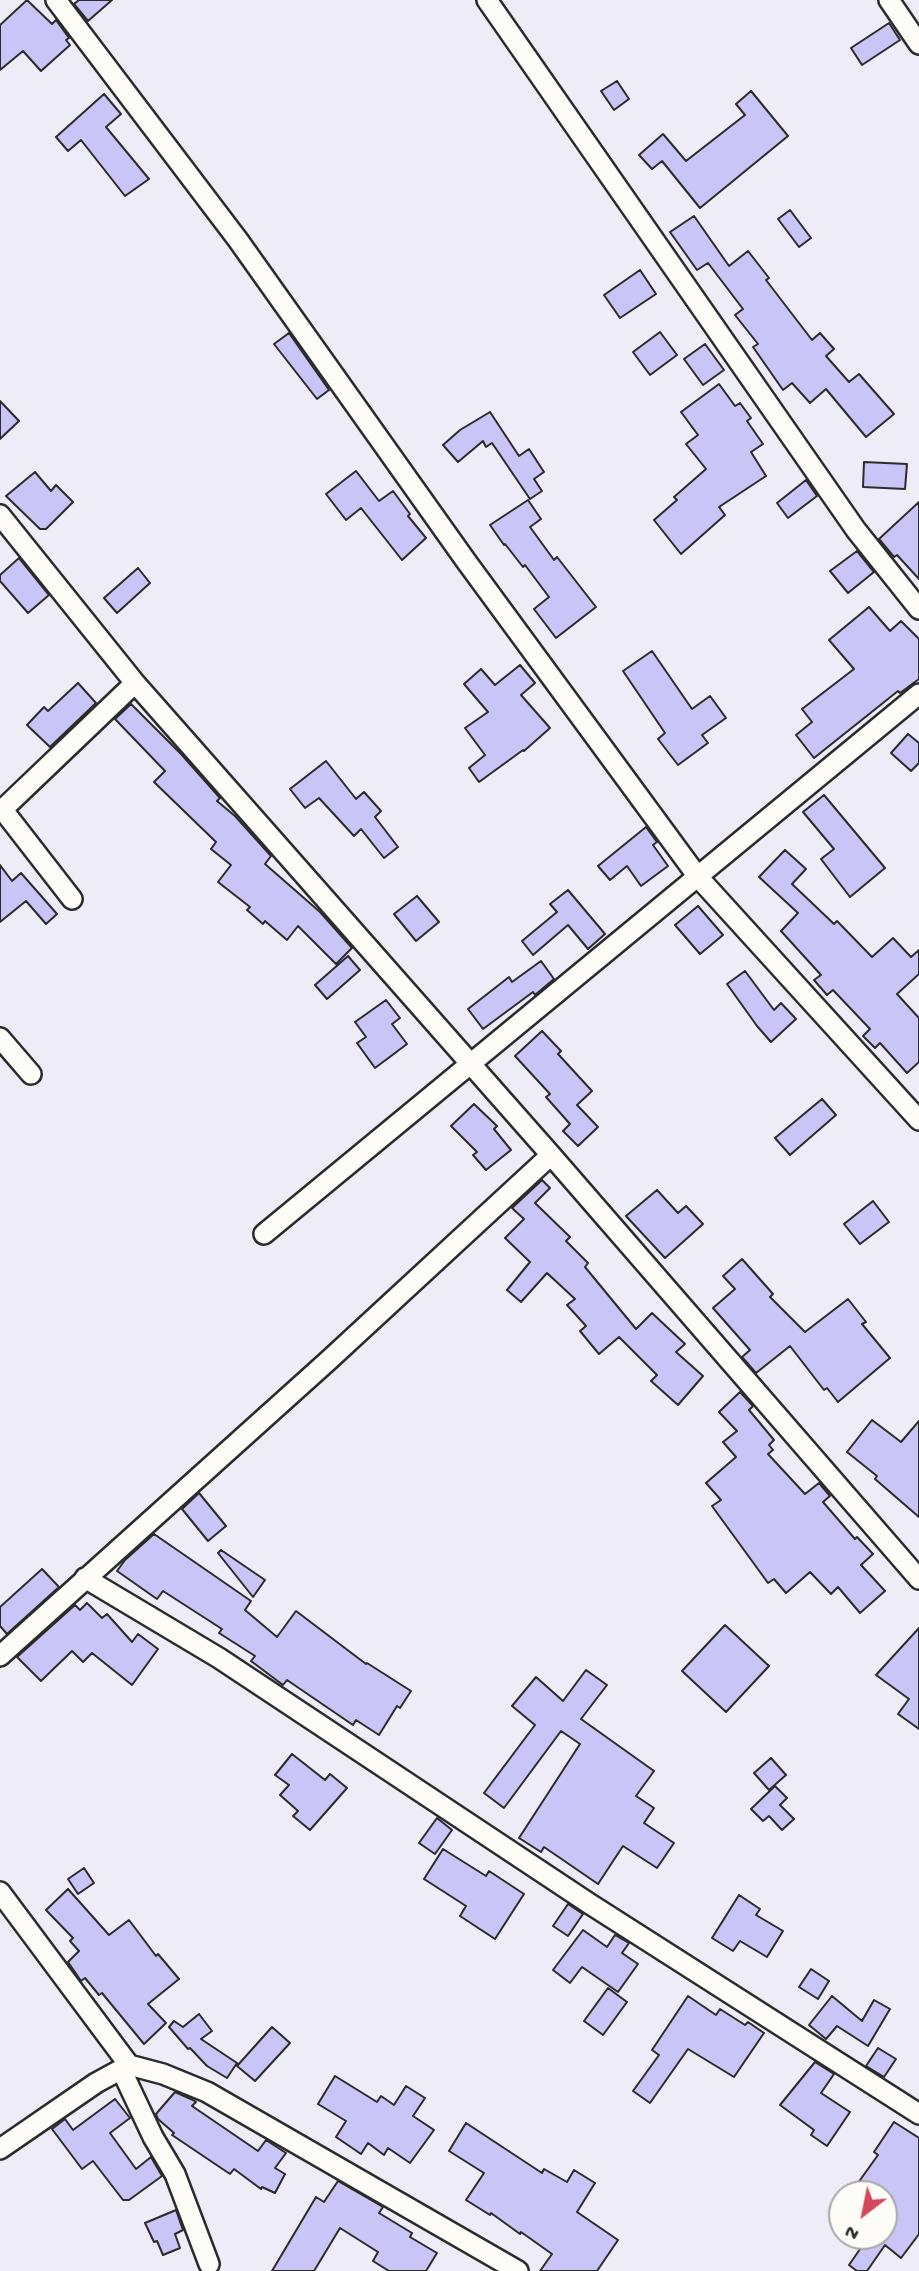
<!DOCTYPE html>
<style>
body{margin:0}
#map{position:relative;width:919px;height:2271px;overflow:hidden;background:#edecf7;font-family:"Gochi Hand",sans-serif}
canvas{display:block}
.north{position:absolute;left:828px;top:2180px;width:70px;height:70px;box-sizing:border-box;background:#fdfcf7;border:2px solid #a9a8a5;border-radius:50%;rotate:212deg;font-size:19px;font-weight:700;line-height:28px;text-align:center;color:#2b2b2b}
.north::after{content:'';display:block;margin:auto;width:24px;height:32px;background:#d1495b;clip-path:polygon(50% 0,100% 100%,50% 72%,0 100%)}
</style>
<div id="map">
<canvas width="919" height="2271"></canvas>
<div class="north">N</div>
</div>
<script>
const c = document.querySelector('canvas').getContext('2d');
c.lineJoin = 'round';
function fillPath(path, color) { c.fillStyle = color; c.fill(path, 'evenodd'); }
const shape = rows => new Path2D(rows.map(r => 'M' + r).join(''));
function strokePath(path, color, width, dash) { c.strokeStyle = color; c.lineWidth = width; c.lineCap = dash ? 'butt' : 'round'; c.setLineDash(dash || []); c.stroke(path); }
const building = shape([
 [27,0,52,24,56,20,69,38,66,40,70,45,41,71,23,51,0,70,0,25,27,0],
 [79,0,112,0,88,21,74,4,79,0],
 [889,23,900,40,862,65,851,48,889,23],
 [617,81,629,99,614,110,601,91,617,81],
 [751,91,788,136,700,208,662,161,652,169,639,155,663,134,686,161,745,115,736,104,751,91],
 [104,94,121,114,106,127,149,179,125,196,81,140,68,151,56,137,104,94],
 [790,210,811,238,799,247,778,219,790,210],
 [694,216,729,266,748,251,769,278,766,280,812,340,820,333,834,349,826,356,849,382,859,374,894,414,866,437,826,389,810,403,792,383,783,390,753,347,758,344,735,315,743,309,708,263,697,270,670,232,694,216],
 [640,270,656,294,620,318,604,295,640,270],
 [660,332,677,355,650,375,633,352,660,332],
 [289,333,329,390,317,399,274,344,289,333],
 [705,344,724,370,703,385,684,359,705,344],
 [719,384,735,406,740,403,751,418,747,421,763,444,751,452,766,476,719,507,725,515,681,554,654,520,677,500,674,497,706,469,686,444,698,435,681,412,719,384],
 [0,401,19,421,0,439,0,401],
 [490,412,519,456,529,449,544,472,534,479,542,491,530,499,492,443,486,447,483,441,458,462,443,445,460,430,490,412],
 [864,462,907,464,905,489,863,487,864,462],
 [356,471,379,501,393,491,410,514,408,516,426,538,402,560,361,508,346,520,326,494,356,471],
 [35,472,51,491,56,485,73,502,46,529,40,529,6,496,35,472],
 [806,480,817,496,788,518,777,503,806,480],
 [528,500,541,519,530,527,554,560,557,557,596,607,556,638,534,609,549,597,525,565,523,567,505,544,504,545,490,525,528,500],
 [919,502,919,579,897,555,894,557,879,539,919,502],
 [857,551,874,572,848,593,830,571,857,551],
 [19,558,49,595,28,613,0,581,0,575,19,558],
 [138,568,150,583,117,613,104,598,138,568],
 [869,607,890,631,901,621,919,639,919,679,900,693,898,691,814,758,796,735,812,722,802,709,854,669,829,640,869,607],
 [652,651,692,709,710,696,726,718,702,735,708,743,678,765,658,739,665,733,623,671,652,651],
 [520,665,535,683,521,695,550,728,524,751,523,750,479,782,469,768,485,755,465,728,488,712,464,684,481,669,495,685,520,665],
 [78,683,96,703,50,747,27,725,44,707,48,711,78,683],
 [131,704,181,754,220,798,217,801,235,816,271,856,265,864,320,912,352,948,336,964,298,926,287,940,265,921,263,924,247,910,250,907,218,882,231,865,211,849,216,842,154,782,165,771,115,719,131,704],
 [908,734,919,743,919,763,911,771,891,753,908,734],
 [326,761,356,799,364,792,381,811,375,817,398,847,384,858,361,829,354,836,319,798,305,808,290,789,326,761],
 [824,795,885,868,850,897,821,859,834,849,803,812,824,795],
 [646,827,657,842,653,845,668,866,641,886,627,866,610,880,598,866,646,827],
 [785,850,806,869,792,884,834,924,837,921,872,957,893,938,911,957,919,950,919,974,897,994,919,1018,919,1062,907,1073,880,1043,875,1048,863,1036,870,1029,833,990,827,995,814,980,821,975,781,931,798,913,759,877,785,850],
 [0,865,12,881,21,873,57,914,46,924,26,901,0,922,0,865],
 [568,890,605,934,588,949,568,925,533,955,522,941,557,912,550,904,568,890],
 [417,896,439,922,416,941,394,914,417,896],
 [698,906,723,935,700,954,675,925,698,906],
 [348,956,360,970,327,999,315,985,348,956],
 [541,961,554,979,535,995,533,992,483,1029,468,1009,509,977,512,982,541,961],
 [745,971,774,1010,781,1003,796,1019,771,1042,757,1026,727,984,745,971],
 [386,1000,400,1018,392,1024,407,1044,375,1068,357,1043,366,1037,355,1022,386,1000],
 [542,1031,561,1051,558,1054,592,1091,577,1105,598,1127,578,1146,563,1131,570,1124,546,1097,550,1094,515,1056,542,1031],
 [822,1099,836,1115,790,1155,775,1138,822,1099],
 [474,1104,497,1126,494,1129,511,1150,486,1170,473,1155,477,1152,451,1126,474,1104],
 [542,1180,550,1188,535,1203,570,1237,566,1241,588,1263,585,1267,636,1329,652,1313,685,1344,676,1352,703,1376,678,1405,651,1381,657,1375,619,1337,599,1354,580,1331,586,1326,567,1305,575,1299,547,1273,521,1302,507,1290,530,1262,505,1238,524,1219,512,1208,542,1180],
 [657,1190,678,1213,686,1206,703,1224,665,1258,626,1216,657,1190],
 [873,1201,889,1222,860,1244,844,1224,873,1201],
 [742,1259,773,1294,770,1297,805,1332,848,1299,866,1322,862,1324,890,1358,838,1402,827,1388,824,1390,790,1346,756,1373,742,1357,750,1350,713,1308,735,1289,723,1276,742,1259],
 [740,1392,753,1406,749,1410,774,1440,769,1445,773,1450,768,1454,805,1494,819,1483,830,1496,823,1502,855,1539,857,1537,873,1554,861,1565,885,1591,860,1613,838,1587,831,1594,810,1572,786,1593,774,1579,768,1583,712,1506,721,1500,706,1483,736,1457,723,1442,737,1431,719,1412,740,1392],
 [872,1420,901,1442,919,1421,919,1517,875,1479,877,1476,847,1452,872,1420],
 [199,1493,226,1526,208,1541,182,1509,199,1493],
 [154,1534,251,1601,245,1610,277,1637,296,1611,366,1664,367,1663,411,1691,400,1708,397,1706,379,1735,356,1720,353,1725,287,1680,283,1685,251,1661,255,1656,219,1633,222,1629,163,1591,157,1599,117,1571,125,1560,154,1534],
 [221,1550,265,1580,253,1597,218,1553,221,1550],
 [42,1569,59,1587,7,1634,0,1626,0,1607,42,1569],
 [87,1603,102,1618,107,1614,132,1642,138,1634,158,1649,132,1685,92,1653,83,1662,72,1651,41,1681,17,1657,75,1605,80,1610,87,1603],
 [725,1625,769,1666,726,1712,682,1671,725,1625],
 [919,1628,919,1729,898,1714,909,1699,876,1675,919,1628],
 [586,1670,607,1685,581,1719,654,1771,636,1796,654,1808,644,1823,674,1843,657,1868,623,1846,598,1884,544,1847,541,1852,519,1838,580,1744,561,1731,504,1808,484,1793,535,1725,512,1706,536,1677,563,1701,586,1670],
 [292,1754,325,1780,330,1774,347,1788,310,1830,293,1816,298,1811,280,1795,289,1785,275,1775,292,1754],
 [771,1758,786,1775,769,1790,754,1773,771,1758],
 [775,1786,787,1798,780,1805,794,1819,782,1830,769,1816,763,1821,751,1809,775,1786],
 [437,1818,452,1830,435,1854,419,1843,437,1818],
 [443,1849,486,1876,489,1871,524,1894,495,1939,460,1916,466,1906,424,1879,443,1849],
 [84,1868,94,1883,78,1894,68,1879,84,1868],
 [68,1889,109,1935,129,1920,156,1956,158,1954,179,1979,148,2004,166,2023,144,2044,102,1993,99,1995,85,1978,81,1981,68,1962,79,1951,70,1941,73,1938,46,1910,68,1889],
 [739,1895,760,1909,756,1915,783,1931,767,1957,740,1941,733,1951,712,1938,739,1895],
 [568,1904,583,1914,568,1936,553,1926,568,1904],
 [583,1930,607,1947,615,1935,629,1943,622,1953,638,1964,618,1992,582,1967,570,1983,553,1970,583,1930],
 [811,1969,829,1981,818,1999,799,1987,811,1969],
 [608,1988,627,2002,603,2035,584,2021,608,1988],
 [688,1996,716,2015,720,2009,745,2025,748,2022,764,2033,734,2077,688,2049,650,2103,633,2091,659,2055,652,2050,688,1996],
 [832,1996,862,2021,874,2000,890,2009,868,2046,837,2026,826,2039,809,2025,832,1996],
 [199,2014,212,2031,201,2039,237,2063,227,2078,207,2066,190,2048,188,2049,169,2027,174,2021,183,2027,199,2014],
 [272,2027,290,2043,255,2081,237,2066,272,2027],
 [878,2048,896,2059,884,2077,866,2066,878,2048],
 [815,2062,834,2074,821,2093,850,2112,827,2146,811,2135,814,2130,780,2105,815,2062],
 [335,2076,377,2102,381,2096,394,2105,406,2086,425,2098,413,2116,434,2130,410,2163,388,2148,384,2155,368,2143,361,2154,336,2137,346,2121,318,2104,335,2076],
 [175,2092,193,2100,196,2102,192,2106,258,2151,266,2140,286,2153,275,2168,285,2174,275,2193,262,2187,261,2189,234,2169,230,2174,172,2135,174,2133,158,2119,156,2114,175,2092],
 [115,2099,130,2118,110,2133,136,2169,151,2157,162,2176,129,2200,123,2200,93,2161,82,2169,52,2129,65,2119,73,2130,115,2099],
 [894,2122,919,2138,919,2234,901,2258,885,2245,867,2271,857,2271,849,2265,869,2236,884,2236,884,2194,850,2194,878,2155,874,2152,894,2122],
 [466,2123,542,2173,544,2169,567,2182,574,2170,595,2183,577,2212,618,2240,597,2271,540,2271,552,2254,521,2232,520,2234,491,2213,490,2215,466,2200,484,2173,449,2151,466,2123],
 [338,2181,383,2207,379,2213,412,2233,410,2237,437,2253,426,2271,389,2271,373,2261,378,2252,340,2228,314,2271,272,2271,316,2197,324,2202,338,2181],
 [176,2210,183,2230,175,2234,180,2248,163,2255,157,2241,154,2242,145,2223,176,2210]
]);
const street = shape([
 [56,0,238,240,466,561,698,877,919,1120],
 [487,0,856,530,919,609],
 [889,0,919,44],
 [0,515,135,683,551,1155,919,1579],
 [3,810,72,899],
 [0,812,135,683],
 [0,1038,31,1074],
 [264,1234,919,694],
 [85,1578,219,1658,590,1904,919,2114],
 [0,1656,329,1360,551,1155],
 [0,1892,129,2065],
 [121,2069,153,2137,175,2174,209,2264],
 [0,2149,96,2083,129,2065,163,2074,207,2092,518,2271]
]);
fillPath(building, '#c9c5f7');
strokePath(building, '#2b2b2b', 2);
strokePath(street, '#2b2b2b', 24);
strokePath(street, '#fdfcf7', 19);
</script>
